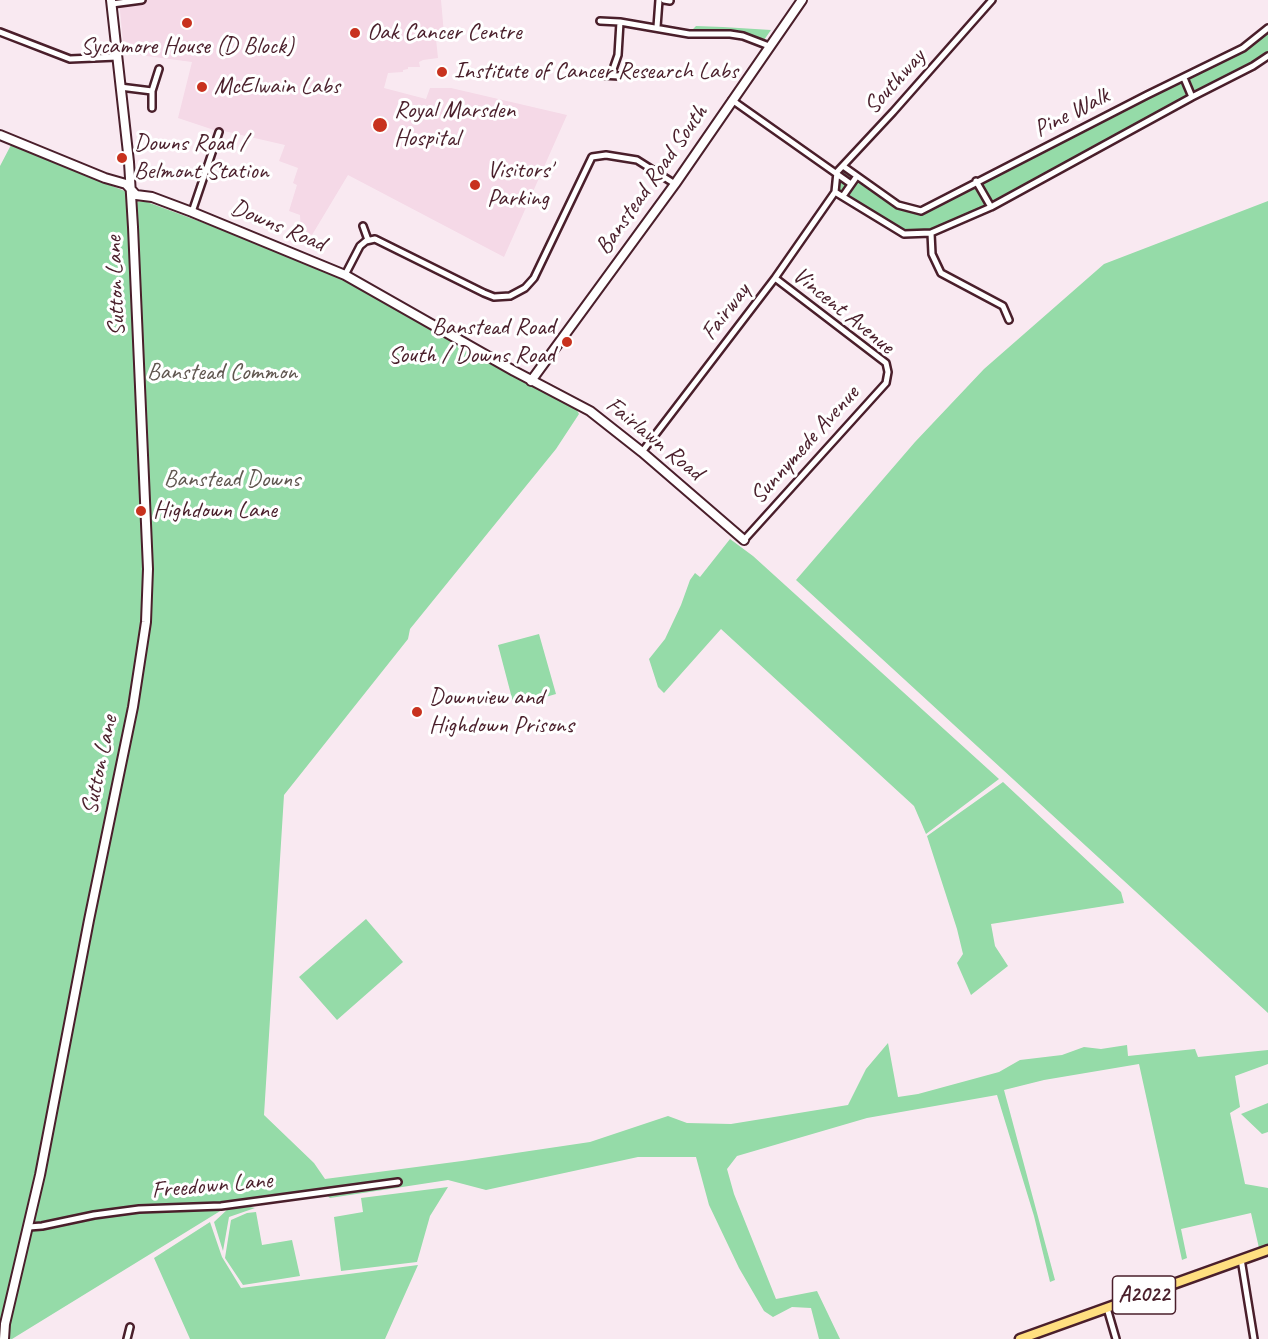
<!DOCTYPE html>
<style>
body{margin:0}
canvas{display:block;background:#f9e9f1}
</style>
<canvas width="1268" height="1339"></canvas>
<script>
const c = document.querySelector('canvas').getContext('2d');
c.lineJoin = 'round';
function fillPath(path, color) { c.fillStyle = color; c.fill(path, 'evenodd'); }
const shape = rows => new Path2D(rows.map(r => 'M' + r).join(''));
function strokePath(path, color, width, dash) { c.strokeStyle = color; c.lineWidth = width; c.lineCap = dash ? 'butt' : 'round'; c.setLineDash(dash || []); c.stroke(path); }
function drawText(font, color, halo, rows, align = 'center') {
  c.font = font + ' Caveat,sans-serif'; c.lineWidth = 6; c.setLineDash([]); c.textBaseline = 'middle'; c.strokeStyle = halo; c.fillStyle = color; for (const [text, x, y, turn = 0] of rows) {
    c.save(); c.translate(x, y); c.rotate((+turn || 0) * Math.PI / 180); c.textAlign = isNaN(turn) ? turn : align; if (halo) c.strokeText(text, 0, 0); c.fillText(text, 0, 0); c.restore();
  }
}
const built = shape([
 [119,0,441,0,444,34,436,39,438,58,423,60,419,62,420,67,408,67,408,69,403,70,403,72,388,73,384,88,426,99,430,88,451,88,567,115,504,257,348,175,312,235,301,230,300,215,289,211,297,185,293,183,298,168,279,161,285,145,224,131,223,133,178,118,192,62,124,53]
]);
const green = shape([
 [696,26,723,27,771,30,764,40,731,32,691,31],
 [1268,28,1268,56,991,207,931,233,904,234,835,192,837,172,843,166,898,205,922,211,1243,49],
 [11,145,127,192,128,201,147,202,345,275,573,403,579,414,556,449,410,629,408,639,284,795,264,1115,314,1163,325,1179,462,1161,590,1142,668,1116,687,1123,731,1124,848,1105,866,1069,888,1043,898,1097,918,1094,999,1072,1020,1060,1062,1055,1084,1047,1101,1049,1127,1045,1128,1056,1195,1049,1198,1057,1268,1050,1268,1064,1235,1076,1240,1107,1230,1113,1245,1184,1268,1188,1268,1244,1259,1248,1251,1213,1181,1229,1187,1258,1182,1260,1139,1064,1044,1080,1004,1090,1055,1280,1050,1282,1034,1216,997,1095,867,1118,737,1156,727,1169,734,1194,776,1299,817,1291,840,1339,819,1339,811,1308,792,1307,773,1317,764,1311,739,1268,709,1205,696,1157,638,1157,486,1190,448,1180,330,1198,324,1193,230,1205,12,1339,0,1339,0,166],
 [1268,201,1268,1013,796,580,915,442,984,369,1104,264],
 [730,539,753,556,999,779,926,834,914,806,721,629,664,693,658,687,649,659,665,639,681,605,690,580,695,573,700,577],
 [539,634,556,694,514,706,498,645],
 [1003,782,1121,892,1124,903,991,924,995,946,1008,966,971,995,957,963,963,954,957,929,927,836],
 [366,919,403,962,337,1020,299,977],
 [1268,1103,1268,1132,1262,1134,1241,1114],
 [448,1187,430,1216,417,1262,341,1271,334,1217,363,1212,361,1198],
 [250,1207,255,1208,229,1217,223,1251,214,1222,229,1208],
 [256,1212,262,1245,292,1240,300,1276,243,1285,225,1258,231,1220,247,1213],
 [210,1222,222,1257,241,1288,418,1265,385,1339,190,1339,154,1258]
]);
const street = shape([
 [664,0,670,1],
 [112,4,142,0],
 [600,21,620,22],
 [657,27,659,0],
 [0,32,70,59,117,57],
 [599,75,620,76],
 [611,75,618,55,620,22,689,34,730,34,743,36,769,46],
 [1184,78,1192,97],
 [120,87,152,91],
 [732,100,851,184],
 [152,108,152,91,159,69],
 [843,166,898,205,921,211,1147,95,1243,48,1268,28],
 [976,181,991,207],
 [835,192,904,234,931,233,991,207,1192,97,1253,66,1268,56],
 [835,192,837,172,893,112,992,0],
 [843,196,857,176],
 [192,212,219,132],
 [363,226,368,240],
 [931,233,932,254,941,273,1003,306,1009,320],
 [345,275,360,246,366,241,375,239,484,293,494,297,510,296,525,288,534,278,592,157,606,155,637,160,675,184],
 [642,452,775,278,835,192],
 [744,540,886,383,888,372,886,363,775,278],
 [29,1227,42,1226,94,1215,139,1209,221,1206,398,1182],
 [1241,1259,1254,1339],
 [1107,1308,1116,1339],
 [127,1339,130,1327]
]);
const secondary = shape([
 [0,135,105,178,126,184,136,195,152,197,192,212,345,275,514,371,590,411,642,452,744,540],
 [531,381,675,184,802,0],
 [4,1339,5,1324,40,1175,89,920,133,707,146,622,148,569,133,227,129,162,111,0]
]);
const primary = shape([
 [1020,1339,1268,1250]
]);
const markers = [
 [187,23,6,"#c8321e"],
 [355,33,6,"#c8321e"],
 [442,72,6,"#c8321e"],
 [202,87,6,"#c8321e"],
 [380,125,8,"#c8321e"],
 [122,158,6,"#c8321e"],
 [475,185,6,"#c8321e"],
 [567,342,6,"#c8321e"],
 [141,511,6,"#c8321e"],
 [417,712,6,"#c8321e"]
];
const shields = [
 [1144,1295,63]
];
const shieldNames = [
 ["A2022",1144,1295]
];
const poiNames = [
 ["Oak Cancer Centre",367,33],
 ["Sycamore House (D Block)",187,47,"center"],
 ["Institute of Cancer Research Labs",454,72],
 ["McElwain Labs",214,87],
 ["Royal Marsden",394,111],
 ["Hospital",394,139],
 ["Downs Road /",134,144],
 ["Belmont Station",134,172],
 ["Visitors'",487,171],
 ["Parking",487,199],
 ["Banstead Road",555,328,"right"],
 ["South / Downs Road",555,356,"right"],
 ["Highdown Lane",153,511],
 ["Downview and",429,698],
 ["Highdown Prisons",429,726]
];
const streetNames = [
 ["Southway",895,82,-48],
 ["Pine Walk",1072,113,-27],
 ["Banstead Road South",652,180,-55],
 ["Downs Road",278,226,23],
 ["Sutton Lane",116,286,-92],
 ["Vincent Avenue",843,311,39],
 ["Fairway",726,312,-53],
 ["Fairlawn Road",654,439,39],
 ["Sunnymede Avenue",805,445,-48],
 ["Sutton Lane",100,765,-78],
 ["Freedown Lane",212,1186,-5]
];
const parkNames = [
 ["Banstead Common",222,373],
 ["Banstead Downs",232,480]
];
fillPath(built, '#f5d9e7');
fillPath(green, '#95dba8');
strokePath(street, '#4a1f2b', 10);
strokePath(secondary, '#4a1f2b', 12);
strokePath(primary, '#4a1f2b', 13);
strokePath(street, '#fff', 5);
strokePath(secondary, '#fff', 8);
strokePath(primary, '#ffdf80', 8);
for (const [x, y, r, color] of markers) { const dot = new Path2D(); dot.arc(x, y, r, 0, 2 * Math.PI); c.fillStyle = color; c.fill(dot); strokePath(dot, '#fff', 2); }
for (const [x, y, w] of shields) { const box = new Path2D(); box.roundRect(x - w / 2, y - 19, w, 38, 4.5); c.fillStyle = '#fff'; c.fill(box); strokePath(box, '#4a1f2b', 1.5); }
drawText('bold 22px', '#4a1f2b', null, shieldNames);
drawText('24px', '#4a1f2b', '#fff', poiNames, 'left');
drawText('24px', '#4a1f2b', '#fff', streetNames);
drawText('24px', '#605750', '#fff', parkNames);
</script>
